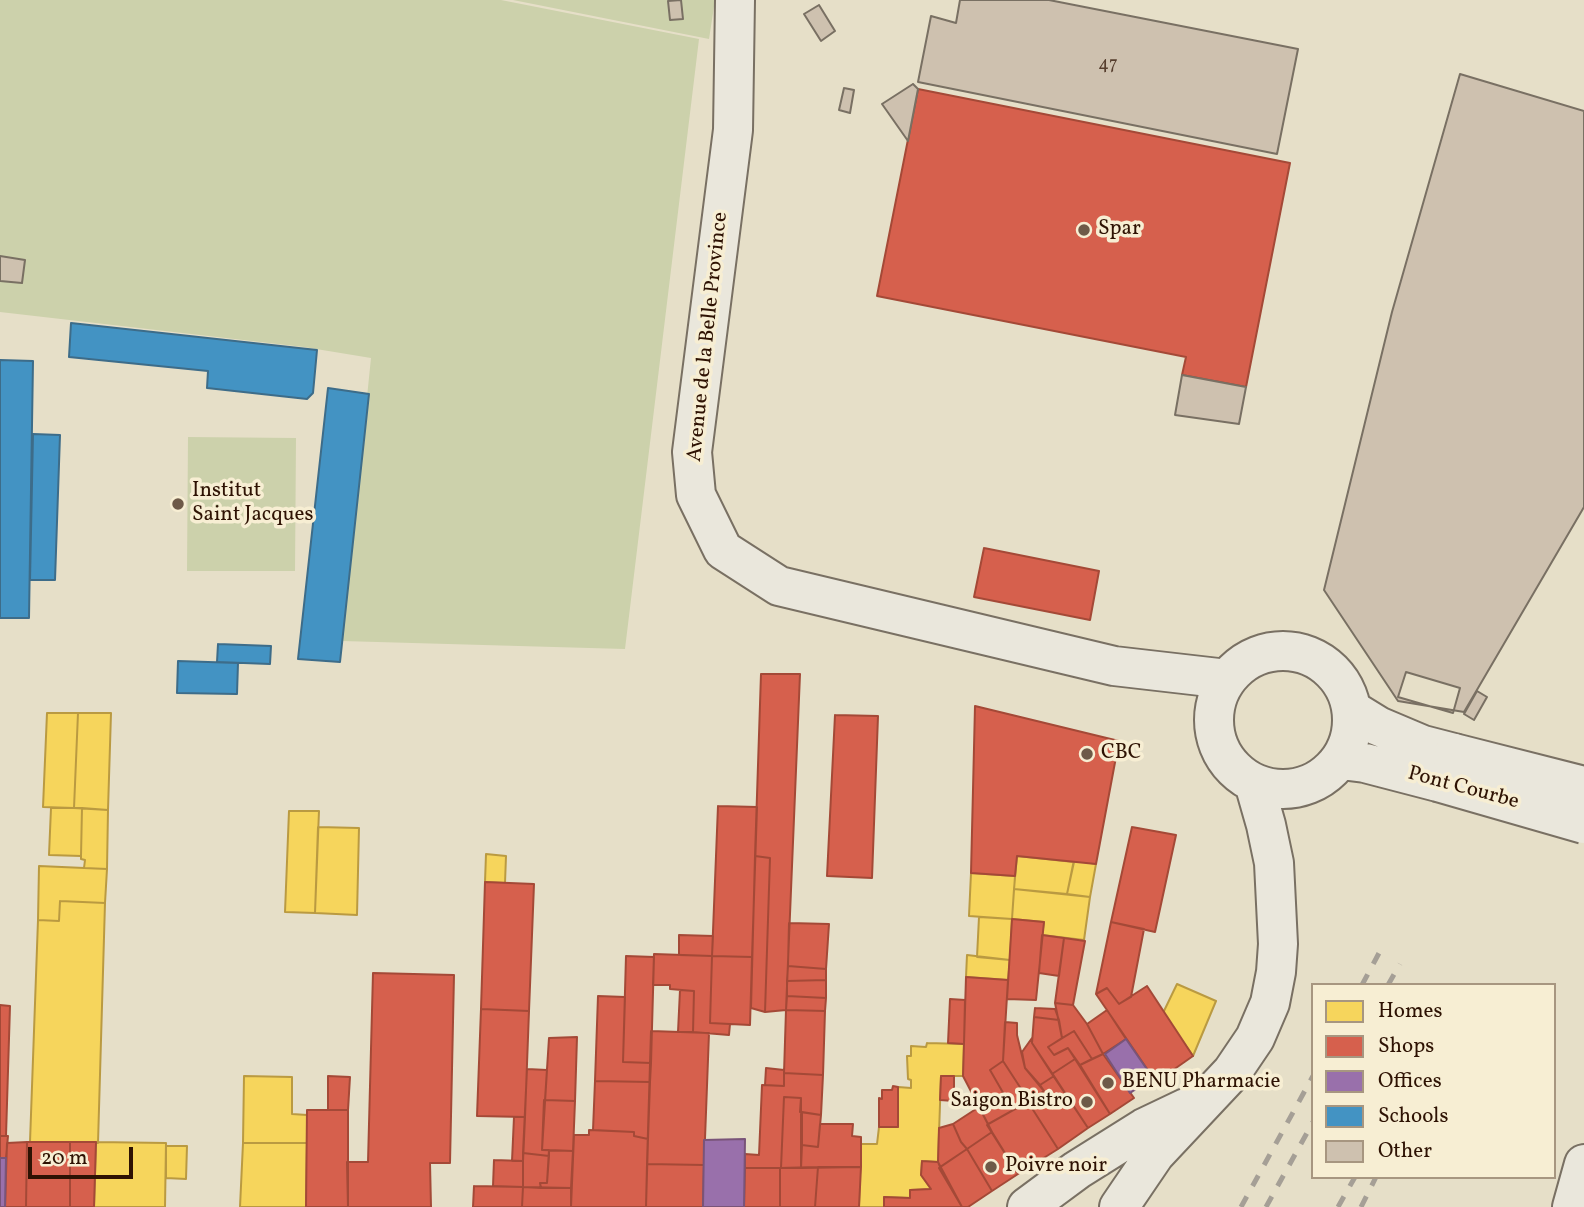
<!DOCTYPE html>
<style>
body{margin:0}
#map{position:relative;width:1584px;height:1207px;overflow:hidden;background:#e6dfc8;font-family:Vollkorn,serif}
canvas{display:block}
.legend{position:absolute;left:1311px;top:983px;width:245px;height:196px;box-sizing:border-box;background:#f7eed3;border:2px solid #a79680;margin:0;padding:9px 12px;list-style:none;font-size:21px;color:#2e1203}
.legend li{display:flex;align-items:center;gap:14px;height:35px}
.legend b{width:35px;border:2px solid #a79680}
.scale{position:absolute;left:28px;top:1147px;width:105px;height:32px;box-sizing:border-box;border:4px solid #2e1203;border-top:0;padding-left:9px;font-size:21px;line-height:24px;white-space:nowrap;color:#2e1203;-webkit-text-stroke:5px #f7eed3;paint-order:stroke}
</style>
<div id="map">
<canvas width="1584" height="1207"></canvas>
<ul class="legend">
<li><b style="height:19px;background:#f6d55c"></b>Homes</li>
<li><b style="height:19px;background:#d6604d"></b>Shops</li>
<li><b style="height:19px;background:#9970ab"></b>Offices</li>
<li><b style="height:19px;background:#4393c3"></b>Schools</li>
<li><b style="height:19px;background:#cec1af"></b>Other</li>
</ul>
<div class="scale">20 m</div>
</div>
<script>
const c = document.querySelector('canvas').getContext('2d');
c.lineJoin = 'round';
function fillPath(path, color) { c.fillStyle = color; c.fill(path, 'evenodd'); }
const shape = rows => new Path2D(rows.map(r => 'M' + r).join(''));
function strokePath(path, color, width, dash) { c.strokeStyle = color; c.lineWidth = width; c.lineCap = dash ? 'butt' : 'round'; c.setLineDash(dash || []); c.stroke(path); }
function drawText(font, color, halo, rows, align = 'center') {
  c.font = font + ' Vollkorn,serif'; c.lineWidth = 7; c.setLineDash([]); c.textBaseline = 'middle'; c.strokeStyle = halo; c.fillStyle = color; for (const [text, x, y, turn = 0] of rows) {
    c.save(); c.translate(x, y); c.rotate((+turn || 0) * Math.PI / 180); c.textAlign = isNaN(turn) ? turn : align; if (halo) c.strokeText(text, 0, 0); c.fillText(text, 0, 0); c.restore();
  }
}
const green = shape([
 [0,0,501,0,699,39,625,649,342,641,371,358,304,347,0,312],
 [513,0,715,0,709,39],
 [188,437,296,438,295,571,187,571]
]);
const homes = shape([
 [47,713,78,713,74,808,43,807,47,713],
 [78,713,111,713,108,810,74,808,78,713],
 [51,808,82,808,81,856,49,855,51,808],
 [82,808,108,810,107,869,84,868,85,860,81,859,81,856,82,808],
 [289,811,319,811,315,913,285,912,289,811],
 [318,827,359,828,357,915,315,913,318,827],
 [486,854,506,856,505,883,485,882,486,854],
 [1017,856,1074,862,1067,894,1014,889,1017,856],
 [1074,860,1096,864,1090,897,1067,894,1074,860],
 [39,866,107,869,105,903,60,901,59,921,38,920,39,866],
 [971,873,1015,876,1012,919,969,916,971,873],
 [1014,889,1090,897,1084,940,1042,935,1044,922,1012,919,1014,889],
 [60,901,105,903,98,1143,30,1142,38,920,59,921,60,901],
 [979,917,1012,919,1010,960,977,957,979,917],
 [967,955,1010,960,1008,980,966,977,967,955],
 [1177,984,1216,1001,1193,1056,1163,1013,1177,984],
 [927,1043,964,1044,963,1076,941,1076,938,1162,922,1161,921,1175,931,1189,910,1190,910,1198,884,1197,884,1207,859,1207,861,1144,877,1144,879,1127,898,1127,898,1087,911,1088,911,1080,908,1079,907,1056,911,1056,911,1046,926,1047,927,1043],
 [244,1076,292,1077,292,1114,307,1115,307,1143,243,1143,244,1076],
 [96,1142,166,1143,165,1207,94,1207,96,1142],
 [243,1143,307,1143,306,1207,240,1207,243,1143],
 [166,1146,187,1146,186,1179,166,1178,166,1146]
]);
const shops = shape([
 [918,89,1290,163,1246,387,1182,375,1186,357,877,296,918,89],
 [984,548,1099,571,1090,620,974,597,984,548],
 [761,674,800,674,786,1010,765,1012,770,858,755,856,761,674],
 [975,706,1119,741,1096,864,1017,856,1015,876,971,873,975,706],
 [835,715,878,716,872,878,827,876,835,715],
 [718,806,757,807,752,957,712,956,718,806],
 [1132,827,1176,835,1155,932,1111,922,1132,827],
 [755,856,770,858,765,1012,751,1008,755,856],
 [485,882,534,884,529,1011,481,1009,485,882],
 [1012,919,1044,922,1036,1000,1007,999,1012,919],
 [1111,922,1144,929,1131,997,1119,1004,1107,988,1096,994,1111,922],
 [789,923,829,924,826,969,788,966,789,923],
 [679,935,713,936,712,956,679,955,679,935],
 [1042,935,1064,938,1059,976,1039,973,1042,935],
 [1064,938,1085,941,1073,1005,1055,1003,1064,938],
 [654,954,712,956,710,1023,730,1024,729,1035,693,1032,694,991,670,989,670,985,653,985,654,954],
 [626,956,654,957,651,1063,623,1062,626,956],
 [712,956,752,957,750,1025,710,1023,712,956],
 [788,966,826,969,826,980,787,981,788,966],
 [373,973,454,975,450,1163,430,1163,431,1207,348,1207,347,1162,368,1162,373,973],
 [966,977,1008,980,1003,1061,990,1070,1013,1110,988,1124,963,1076,966,977],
 [826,980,826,998,787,996,787,981,826,980],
 [1147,986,1193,1056,1156,1082,1096,994,1107,988,1119,1004,1147,986],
 [680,990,694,991,693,1032,678,1032,680,990],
 [598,996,625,997,623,1062,651,1063,650,1082,595,1081,598,996],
 [787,996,826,998,825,1011,786,1010,787,996],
 [950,999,965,1000,964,1044,948,1043,950,999],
 [1055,1003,1073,1005,1087,1024,1103,1054,1092,1059,1074,1031,1062,1038,1055,1003],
 [0,1005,10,1006,6,1136,0,1136,0,1005],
 [1035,1008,1055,1009,1059,1020,1034,1017,1035,1008],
 [481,1009,529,1011,525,1117,477,1116,481,1009],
 [786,1010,825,1011,823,1075,784,1073,786,1010],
 [1107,1010,1126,1039,1103,1054,1087,1024,1107,1010],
 [1034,1017,1059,1020,1062,1038,1048,1047,1054,1055,1068,1048,1075,1059,1052,1074,1032,1043,1034,1017],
 [1005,1022,1017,1023,1017,1035,1025,1068,1044,1091,1029,1101,1003,1061,1005,1022],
 [651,1031,709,1033,704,1165,647,1164,651,1031],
 [1074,1031,1092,1059,1080,1065,1068,1048,1054,1055,1048,1047,1074,1031],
 [577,1037,575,1101,545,1100,549,1038,577,1037],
 [1032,1038,1032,1043,1054,1076,1040,1085,1025,1068,1022,1052,1032,1038],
 [1103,1054,1134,1098,1110,1114,1080,1065,1103,1054],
 [1075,1059,1110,1114,1088,1128,1052,1074,1075,1059],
 [1003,1061,1029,1101,1013,1110,990,1070,1003,1061],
 [766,1068,784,1070,784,1086,765,1085,766,1068],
 [527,1069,547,1070,542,1150,549,1150,549,1156,523,1153,527,1069],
 [784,1073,823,1075,821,1115,800,1112,801,1098,784,1097,781,1168,745,1168,745,1154,759,1155,762,1085,784,1086,784,1073],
 [328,1076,350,1077,348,1110,328,1110,328,1076],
 [941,1076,954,1076,954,1101,940,1100,941,1076],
 [1054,1076,1088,1128,1058,1149,1028,1102,1044,1091,1040,1085,1054,1076],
 [595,1081,650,1082,648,1139,634,1136,634,1132,593,1130,595,1081],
 [893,1086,898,1087,898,1127,879,1127,879,1098,882,1099,882,1090,892,1090,893,1086],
 [784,1097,801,1098,801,1168,781,1168,784,1097],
 [544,1100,575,1101,573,1151,542,1150,544,1100],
 [1028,1102,1058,1149,1018,1174,987,1125,1028,1102],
 [979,1107,992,1132,967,1149,961,1142,953,1124,979,1107],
 [307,1110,348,1110,348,1207,306,1207,307,1110],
 [802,1112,821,1115,818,1147,802,1145,802,1112],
 [514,1117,525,1117,523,1161,512,1161,514,1117],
 [820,1124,853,1124,852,1136,861,1137,861,1167,801,1168,802,1145,818,1147,820,1124],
 [953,1124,961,1142,967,1149,940,1167,938,1162,939,1128,953,1124],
 [589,1130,634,1132,634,1136,648,1139,646,1207,571,1207,574,1135,589,1135,589,1130],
 [992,1132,1018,1174,992,1191,967,1149,992,1132],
 [0,1136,8,1136,6,1158,0,1158,0,1136],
 [27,1142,70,1142,70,1207,26,1207,27,1142],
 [27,1142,26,1207,5,1207,7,1143,27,1142],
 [70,1142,96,1142,94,1207,70,1207,70,1142],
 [967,1149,992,1191,968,1207,962,1207,939,1168,967,1149],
 [549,1150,573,1151,571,1188,541,1188,540,1183,547,1183,549,1150],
 [523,1153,549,1156,547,1183,540,1183,541,1188,523,1187,523,1153],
 [494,1160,523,1161,523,1187,493,1186,494,1160],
 [922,1161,938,1162,962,1207,884,1207,884,1197,910,1198,910,1190,931,1189,921,1175,922,1161],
 [647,1164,704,1165,703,1207,646,1207,647,1164],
 [818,1167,861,1167,859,1207,815,1207,818,1167],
 [818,1167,815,1207,780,1207,780,1168,818,1167],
 [745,1168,780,1168,780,1207,744,1207,745,1168],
 [474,1186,523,1187,522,1207,473,1207,474,1186],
 [523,1187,571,1188,571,1207,522,1207,523,1187]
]);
const offices = shape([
 [1126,1039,1153,1078,1130,1093,1105,1054,1126,1039],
 [745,1139,744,1207,703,1207,704,1140,745,1139],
 [0,1158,6,1158,5,1207,0,1207,0,1158]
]);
const schools = shape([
 [71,323,317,350,313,393,307,399,207,388,208,371,69,357,71,323],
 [0,360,33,361,29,618,0,618,0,360],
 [328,388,369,394,340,662,298,659,328,388],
 [33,434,60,435,55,580,30,580,33,434],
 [218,644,271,646,270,664,217,662,218,644],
 [178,661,238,663,237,694,177,693,178,661]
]);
const building = shape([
 [681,0,683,19,670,20,668,1,681,0],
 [960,0,1049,0,1298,49,1277,154,918,82,931,16,956,23,960,0],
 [819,5,835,31,821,41,804,14,819,5],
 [1460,74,1584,111,1584,507,1464,712,1398,701,1324,590,1392,312,1460,74],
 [913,84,918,89,908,141,882,104,913,84],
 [844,88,854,90,850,113,839,110,844,88],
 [0,256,25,260,22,283,0,281,0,256],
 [1182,375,1246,387,1239,424,1175,415,1182,375],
 [1406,672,1460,688,1453,713,1398,697,1406,672],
 [1477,691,1487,697,1474,720,1464,714,1477,691]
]);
const secondary = shape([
 [735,0,733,130,692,452,696,495,723,550,779,586,1114,666,1227,679],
 '1214 720a69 69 0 1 1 138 0a69 69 0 1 1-138 0Z',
 [1352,710,1378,726,1423,745,1454,753],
 [1341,760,1365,763,1438,782],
 [1027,1207,1077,1170,1144,1128,1186,1108],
 [1119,1207,1155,1154,1232,1072,1255,1038,1270,1003,1276,972,1278,944,1274,863,1266,825,1254,783],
 [1572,1207,1584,1164]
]);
const rail = shape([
 [1362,985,1379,953],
 [1388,985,1400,964],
 [1241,1207,1313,1076],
 [1266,1207,1313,1122],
 [1338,1207,1355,1177],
 [1361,1207,1376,1177]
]);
const secondaryBridge = shape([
 [1454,753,1584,786],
 [1438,782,1584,824]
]);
const markers = [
 [1084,230,7,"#6e5a48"],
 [178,504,7,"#6e5a48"],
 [1087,754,7,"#6e5a48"],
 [1108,1083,7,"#6e5a48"],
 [1087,1102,7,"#6e5a48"],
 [991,1167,7,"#6e5a48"]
];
const numberNames = [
 ["47",1108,66]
];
const poiNames = [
 ["Spar",1098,230],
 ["Institut",192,492],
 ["Saint Jacques",192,516],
 ["CBC",1101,754],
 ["BENU Pharmacie",1122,1083],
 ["Saigon Bistro",1073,1102,"right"],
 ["Poivre noir",1005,1167]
];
const streetNames = [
 ["Avenue de la Belle Province",709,337,-84],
 ["Pont Courbe",1463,789,15]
];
fillPath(green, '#ccd1ab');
fillPath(homes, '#f6d55c');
strokePath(homes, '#ba9a41', 2);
fillPath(shops, '#d6604d');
strokePath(shops, '#a44937', 2);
fillPath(offices, '#9970ab');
strokePath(offices, '#795479', 2);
fillPath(schools, '#4393c3');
strokePath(schools, '#3d6c89', 2);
fillPath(building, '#cec1af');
strokePath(building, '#797063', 2);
strokePath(secondary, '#797063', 42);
strokePath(secondary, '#eae7dc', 38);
strokePath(rail, '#a59f96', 5, [12, 12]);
strokePath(secondaryBridge, '#797063', 42, []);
strokePath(secondaryBridge, '#eae7dc', 38);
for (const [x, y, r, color] of markers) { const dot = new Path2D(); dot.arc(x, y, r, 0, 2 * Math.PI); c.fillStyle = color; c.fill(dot); strokePath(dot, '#f7eed3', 2.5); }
drawText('18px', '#563e2e', null, numberNames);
drawText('21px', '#2e1203', '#f7eed3', poiNames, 'left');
drawText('21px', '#2e1203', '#f7eed3', streetNames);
</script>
